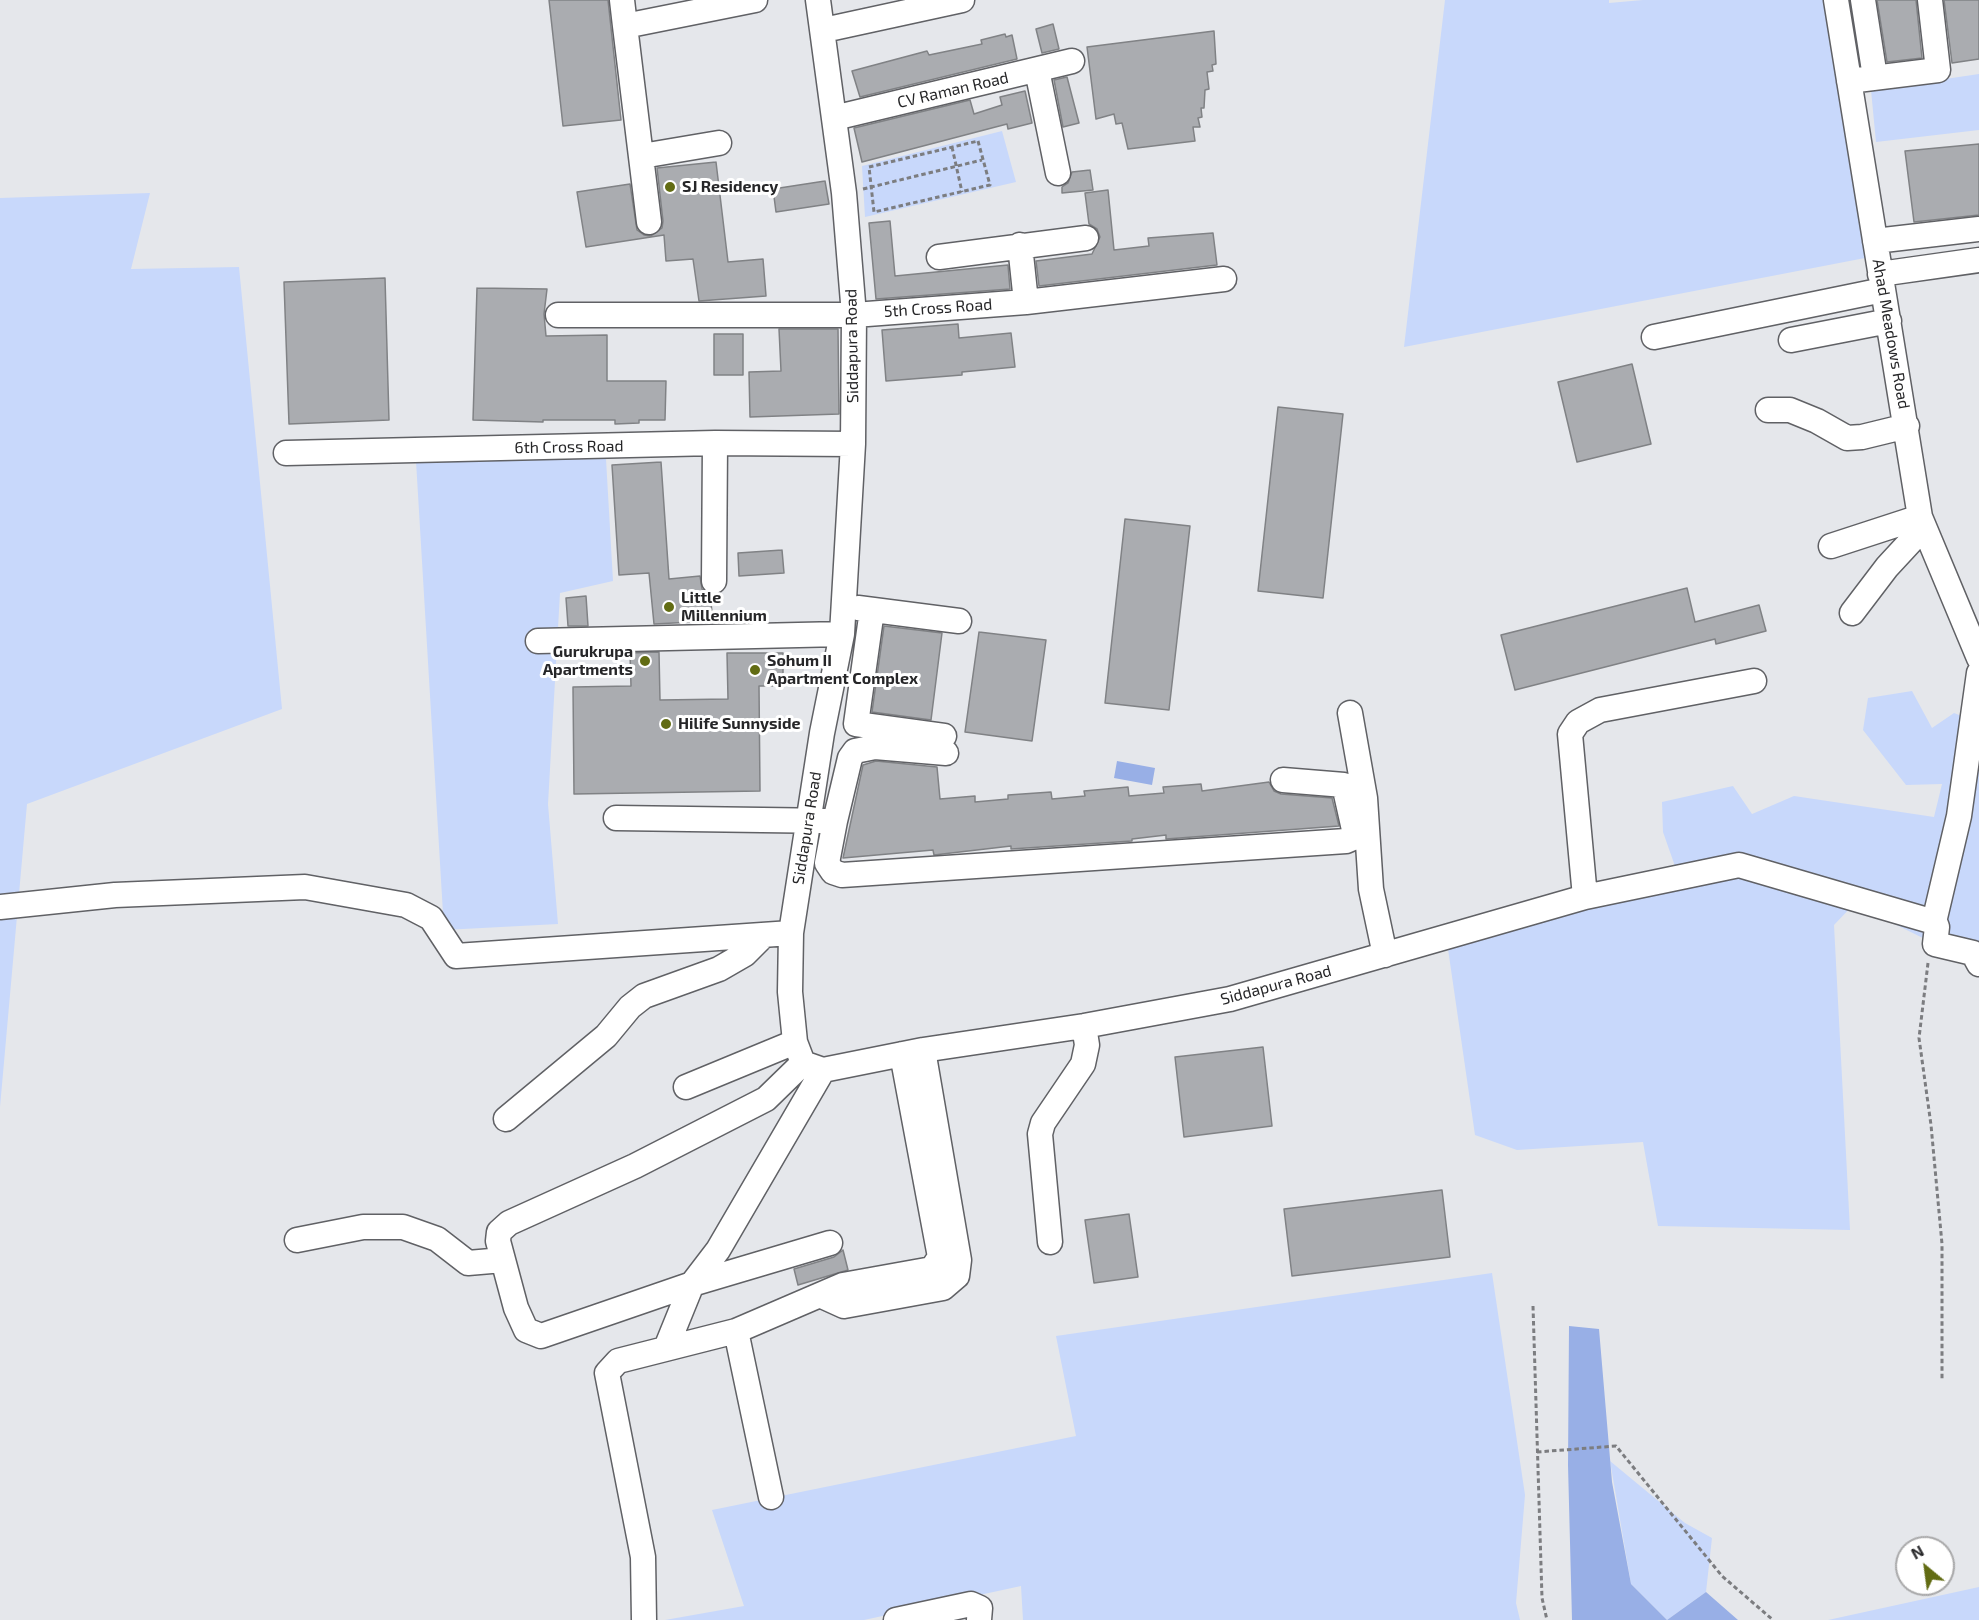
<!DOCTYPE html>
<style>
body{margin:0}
#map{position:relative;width:1979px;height:1620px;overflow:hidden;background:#e5e7eb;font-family:"Exo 2",sans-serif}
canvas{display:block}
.north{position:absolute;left:1895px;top:1536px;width:60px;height:60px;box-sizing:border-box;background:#fff;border:2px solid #a8a8a9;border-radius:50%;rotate:331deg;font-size:16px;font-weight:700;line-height:24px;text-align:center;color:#262628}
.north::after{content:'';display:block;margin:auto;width:21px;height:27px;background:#626c13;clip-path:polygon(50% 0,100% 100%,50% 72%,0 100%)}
</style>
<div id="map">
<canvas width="1979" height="1620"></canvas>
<div class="north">N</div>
</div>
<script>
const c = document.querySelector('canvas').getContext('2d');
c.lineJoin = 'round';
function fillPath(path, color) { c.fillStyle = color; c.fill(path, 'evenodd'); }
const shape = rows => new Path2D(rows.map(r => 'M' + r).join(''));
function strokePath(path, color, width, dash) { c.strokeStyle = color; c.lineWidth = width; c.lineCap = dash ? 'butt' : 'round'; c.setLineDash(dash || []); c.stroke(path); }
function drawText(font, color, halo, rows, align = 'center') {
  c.font = font + ' "Exo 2",sans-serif'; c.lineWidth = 6; c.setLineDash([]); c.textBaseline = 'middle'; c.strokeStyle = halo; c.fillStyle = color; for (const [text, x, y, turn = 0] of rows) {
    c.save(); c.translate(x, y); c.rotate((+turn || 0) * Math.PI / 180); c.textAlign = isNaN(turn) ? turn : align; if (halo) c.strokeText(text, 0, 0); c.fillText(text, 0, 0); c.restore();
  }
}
const green = shape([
 [1445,0,1609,0,1609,3,1643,0,1824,0,1865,258,1404,347],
 [1979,74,1979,130,1876,142,1871,90],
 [1002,131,1016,182,865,217,862,166],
 [150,193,131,269,239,267,282,709,27,804,0,1107,0,198],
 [606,459,613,581,560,593,548,804,558,924,444,930,416,461],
 [1912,691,1932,728,1954,713,1979,723,1979,941,1935,944,1854,904,1834,925,1850,1230,1658,1226,1643,1142,1517,1150,1475,1135,1447,942,1676,869,1663,832,1662,802,1733,786,1752,814,1794,796,1934,817,1942,784,1906,785,1863,730,1868,698],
 [1492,1273,1525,1495,1516,1603,1520,1620,1023,1620,1021,1586,864,1620,665,1620,744,1606,712,1510,1076,1436,1056,1336],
 [1610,1461,1685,1523,1712,1538,1706,1592,1667,1620,1631,1584],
 [1979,1587,1979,1620,1828,1620]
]);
const water = shape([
 [1117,761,1155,768,1152,785,1114,778],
 [1569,1326,1599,1329,1612,1482,1631,1584,1667,1620,1706,1592,1738,1620,1572,1620,1568,1465]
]);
const building = shape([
 [549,0,608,0,621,120,563,126,549,0],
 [1877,0,1916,0,1922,58,1887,62,1877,0],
 [1944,0,1979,0,1979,59,1952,63,1944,0],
 [1053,24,1059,49,1042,53,1036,29,1053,24],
 [1214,31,1216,64,1212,65,1213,71,1207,72,1209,89,1205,90,1204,108,1201,108,1202,117,1198,118,1200,127,1193,127,1195,141,1128,149,1122,123,1116,124,1114,114,1096,119,1087,47,1214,31],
 [1005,34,1006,37,1012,35,1017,59,860,97,852,71,927,51,929,55,982,44,981,40,1005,34],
 [1067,77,1079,123,1063,127,1054,80,1067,77],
 [1025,91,1032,123,1008,129,1007,124,862,162,854,128,970,100,974,114,1002,105,1000,97,1025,91],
 [1979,144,1979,215,1914,222,1905,151,1979,144],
 [716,162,728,262,763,259,766,296,699,301,693,259,666,261,664,235,586,247,577,192,630,184,637,230,644,235,651,236,662,228,663,221,657,168,716,162],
 [1090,170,1093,190,1062,193,1062,187,1068,183,1072,172,1090,170],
 [825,181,829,204,776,212,773,189,825,181],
 [1108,190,1114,250,1149,246,1148,238,1213,233,1217,265,1039,286,1036,261,1092,254,1100,237,1097,229,1089,224,1085,193,1108,190],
 [890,221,895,276,1008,265,1010,289,876,299,869,223,890,221],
 [385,278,389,420,289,424,284,282,385,278],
 [477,288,547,289,544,314,546,336,607,335,607,381,666,381,665,420,639,420,639,423,615,424,615,420,543,420,543,422,473,420,477,288],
 [958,324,959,338,1011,333,1015,367,962,372,962,375,886,381,882,330,958,324],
 [779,329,838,329,839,414,750,417,749,372,781,371,779,329],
 [714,334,743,334,743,375,714,375,714,334],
 [1632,364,1651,444,1577,462,1558,382,1632,364],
 [1278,407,1343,414,1323,598,1258,591,1278,407],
 [661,462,669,579,700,576,702,589,710,594,713,621,654,624,649,573,619,575,612,465,661,462],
 [1125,519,1190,526,1169,710,1105,703,1125,519],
 [782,550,784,573,739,576,738,553,782,550],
 [1687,588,1695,622,1759,605,1766,631,1716,644,1715,639,1515,690,1501,635,1687,588],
 [586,596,588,626,568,626,566,598,586,596],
 [884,626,942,633,931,720,872,712,884,626],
 [979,632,1046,640,1032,741,965,732,979,632],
 [659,652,660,700,728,699,727,653,783,653,783,686,759,686,760,791,574,794,573,687,631,686,630,653,659,652],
 [876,761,937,767,940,799,975,796,975,802,1008,799,1008,795,1051,792,1052,799,1085,796,1084,791,1128,787,1129,796,1164,793,1163,787,1201,784,1202,791,1269,782,1274,791,1281,794,1332,798,1339,826,1166,839,1166,835,1132,839,1132,841,1011,849,1011,846,934,855,933,850,843,858,863,765,876,761],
 [1263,1047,1272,1126,1184,1137,1175,1057,1263,1047],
 [1442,1190,1450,1257,1292,1276,1284,1209,1442,1190],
 [1129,1214,1138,1277,1094,1283,1085,1220,1129,1214],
 [843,1250,848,1270,798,1285,794,1269,834,1257,843,1250]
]);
const path = shape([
 [978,141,990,185,874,212,869,167,978,141],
 [952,147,962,192],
 [863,189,982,160],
 [1928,963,1919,1038,1931,1125,1942,1244,1942,1380],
 [1533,1306,1542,1598,1547,1620],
 [1537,1452,1616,1446,1722,1576,1773,1620]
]);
const minor = shape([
 [622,0,625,26],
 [818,0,844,193,854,315,853,444,842,634,822,733,791,933,790,992,795,1042,803,1063,823,1070,923,1050,1084,1026,1230,999,1585,897,1739,865,1934,922,1959,816,1979,673],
 [1836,0,1920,517,1979,658],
 [1863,0,1875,77],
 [824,30,962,0],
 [1037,70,1058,173],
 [1849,81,1938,70,1930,0],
 [834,118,1072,61],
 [642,156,719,143],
 [649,222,625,26,755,0],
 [1875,241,1979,229],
 [1020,245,1026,302],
 [939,257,1086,238],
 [1880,274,1979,260],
 [558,315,854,315,1026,302,1224,279],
 [1654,337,1883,290],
 [1791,340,1889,321],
 [1768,410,1790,410,1817,421,1847,438,1862,437,1907,426],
 [286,453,715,443,853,444],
 [1831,546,1920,517],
 [714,581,715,443],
 [858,608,959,621],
 [872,610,856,724,944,736],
 [1852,613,1887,567,1924,527],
 [538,641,842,634],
 [1350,713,1365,798,1371,889,1385,955],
 [616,818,835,821,827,863,833,872,842,875,1346,841,1353,838,1355,834,1344,785,1283,780],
 [835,821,850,758,855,751,875,747,946,753],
 [1585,897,1570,734,1578,722,1600,710,1754,681],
 [0,907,115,895,305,887,406,905,431,918,456,956,791,933],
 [1934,919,1937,927,1935,944,1973,953,1979,964],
 [803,1063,766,1099,635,1166,509,1223,499,1232,498,1241,516,1308,526,1330,541,1336,692,1284,830,1243],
 [686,1087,795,1042],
 [506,1119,606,1036,630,1007,644,996,719,969,745,954,764,935],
 [297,1240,363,1227,403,1227,437,1239,468,1263,503,1260],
 [1050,1242,1040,1134,1043,1123,1083,1064,1087,1045,1084,1026],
 [822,1296,844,1306,943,1288,957,1276,959,1260,923,1050],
 [736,1331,771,1497],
 [666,1348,692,1284,718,1250,823,1070],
 [644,1620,643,1557,607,1373,618,1361,736,1331,843,1285,932,1269,940,1257,902,1054],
 [896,1620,971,1604,980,1608,979,1620]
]);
const markers = [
 [670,187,6,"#626c13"],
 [669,607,6,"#626c13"],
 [645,661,6,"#626c13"],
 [755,670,6,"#626c13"],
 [666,724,6,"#626c13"]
];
const streetNames = [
 ["CV Raman Road",953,90,-13],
 ["5th Cross Road",938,308,-4],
 ["Ahad Meadows Road",1891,334,80],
 ["Siddapura Road",852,346,-91],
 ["6th Cross Road",569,447,-1],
 ["Siddapura Road",807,828,-81],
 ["Siddapura Road",1276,985,-15]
];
const poiNames = [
 ["SJ Residency",682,187],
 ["Little",681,598],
 ["Millennium",681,616],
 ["Gurukrupa",633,652,"right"],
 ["Apartments",633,670,"right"],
 ["Sohum II",767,661],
 ["Apartment Complex",767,679],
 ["Hilife Sunnyside",678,724]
];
fillPath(green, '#c8d8fb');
fillPath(water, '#98afe6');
fillPath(building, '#aaacb0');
strokePath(building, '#808285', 1.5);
strokePath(minor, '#606165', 27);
strokePath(path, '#7c7d80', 3, [4.5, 3]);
strokePath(minor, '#fff', 24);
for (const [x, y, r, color] of markers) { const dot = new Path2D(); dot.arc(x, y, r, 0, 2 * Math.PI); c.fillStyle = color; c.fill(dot); strokePath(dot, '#fff', 2); }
drawText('16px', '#262628', '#fff', streetNames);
drawText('bold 16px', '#262628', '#fff', poiNames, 'left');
</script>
